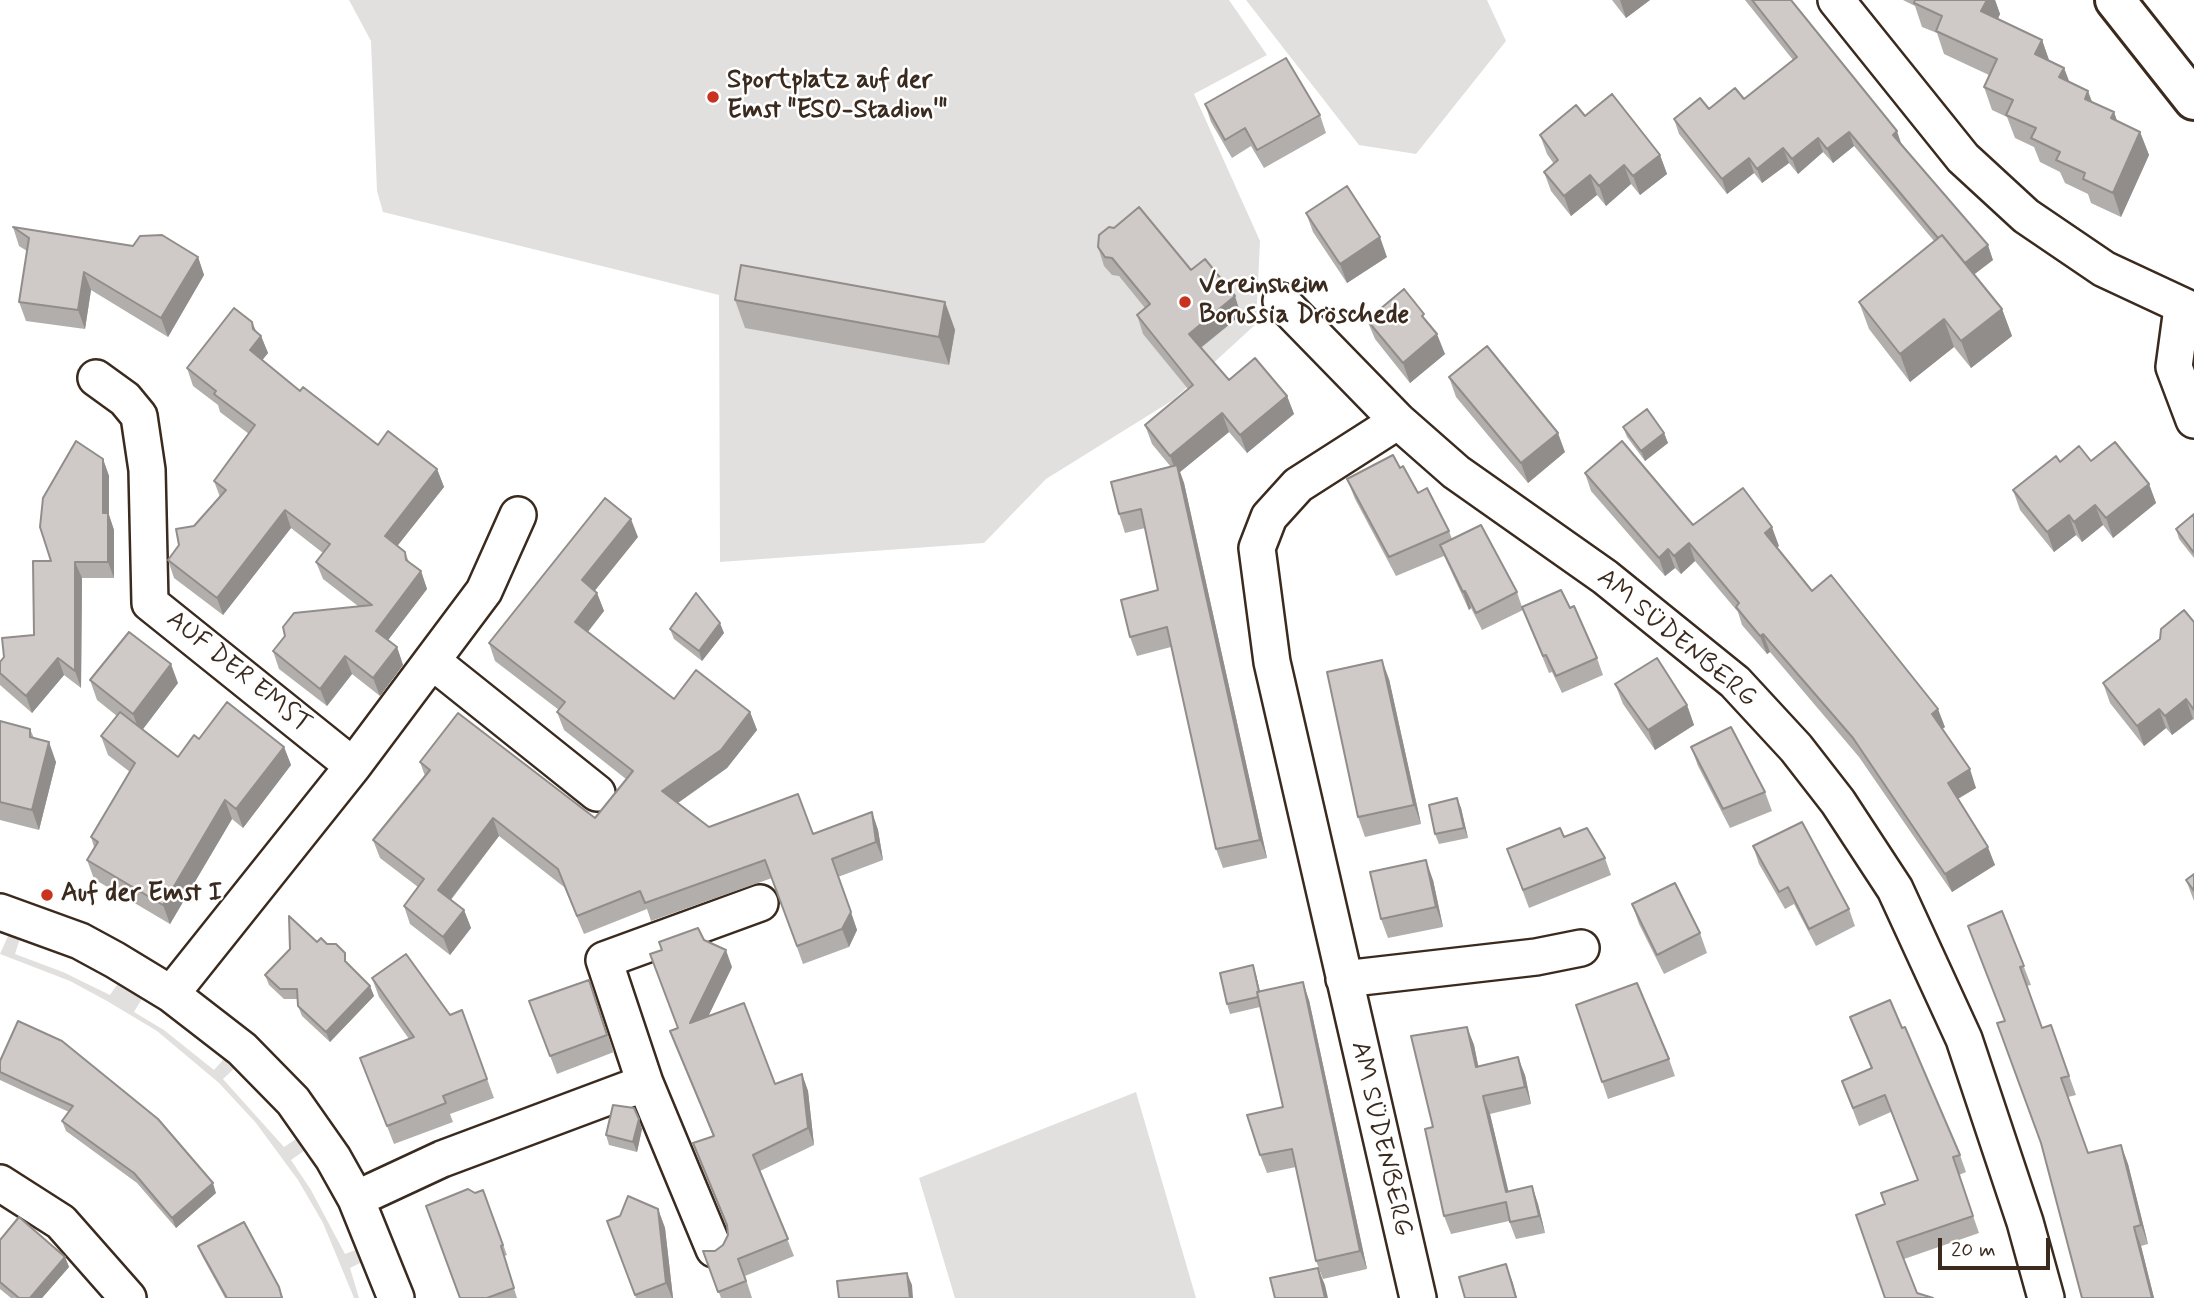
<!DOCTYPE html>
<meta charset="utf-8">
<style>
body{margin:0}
#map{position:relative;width:2194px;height:1298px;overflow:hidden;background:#fff;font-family:Mynerve,sans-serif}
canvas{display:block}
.scale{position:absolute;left:1938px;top:1238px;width:112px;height:32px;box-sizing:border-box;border:4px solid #3b2a1e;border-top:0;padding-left:9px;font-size:21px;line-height:24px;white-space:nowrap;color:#3b2a1e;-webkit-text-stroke:5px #fff;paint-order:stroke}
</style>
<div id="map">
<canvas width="2194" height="1298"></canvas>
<div class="scale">20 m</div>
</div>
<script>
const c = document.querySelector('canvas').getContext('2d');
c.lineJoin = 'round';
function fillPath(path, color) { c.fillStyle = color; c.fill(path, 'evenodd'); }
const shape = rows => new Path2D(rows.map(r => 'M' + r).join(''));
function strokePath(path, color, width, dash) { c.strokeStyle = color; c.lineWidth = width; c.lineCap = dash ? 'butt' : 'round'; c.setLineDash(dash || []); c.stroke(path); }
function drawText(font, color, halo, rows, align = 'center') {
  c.font = font + ' Mynerve,sans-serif'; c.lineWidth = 5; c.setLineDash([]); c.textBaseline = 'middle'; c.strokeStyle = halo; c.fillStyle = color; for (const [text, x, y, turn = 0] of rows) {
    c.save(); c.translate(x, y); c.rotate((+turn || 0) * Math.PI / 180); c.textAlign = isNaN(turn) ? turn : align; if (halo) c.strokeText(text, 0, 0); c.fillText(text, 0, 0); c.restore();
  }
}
const green = shape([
 [349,0,1229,0,1267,55,1194,94,1260,241,1256,324,1173,400,1046,479,984,543,720,562,719,295,383,212,377,191,371,41],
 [1246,0,1487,0,1506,41,1416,154,1359,145],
 [11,929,22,932,15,954,63,972,110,995,123,976,146,992,134,1012,164,1030,214,1070,229,1053,239,1064,223,1079,284,1147,302,1135,308,1148,291,1160,311,1190,345,1254,365,1246,370,1258,350,1268,359,1298,354,1298,323,1223,298,1180,256,1123,219,1083,157,1031,107,1001,70,981,0,954],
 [1136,1092,1196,1298,955,1298,919,1178]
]);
const minor = shape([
 [1836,0,1963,158,2026,216,2104,269,2194,311],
 [1281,301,1398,421,1456,472,1605,577,1735,682,1796,748,1838,802,1895,889,1964,1039,2025,1222,2046,1298],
 [2182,308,2174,367,2194,420],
 [96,378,125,399,139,416,147,470,150,603,353,766],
 [1398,421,1298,485,1269,517,1257,548,1272,662,1418,1298],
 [432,661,597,793],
 [0,912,80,941,115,960,171,994,242,1049,293,1101,333,1158,356,1199,396,1298],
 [1344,979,1536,957,1581,948],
 [171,994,353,766,484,591,518,515],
 [645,1083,604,960,760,903],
 [0,1183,61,1222,128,1298],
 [356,1199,442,1159,645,1083,714,1249]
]);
const tertiary = shape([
 [2115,0,2194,100]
]);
const wall = shape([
 [1612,0,1650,0,1626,18],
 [1745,0,1791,0,1902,144,1993,260,1974,274,2002,309,2012,336,1971,368,1954,347,1910,382,1869,329,1859,302,1934,241,1854,146,1833,163,1823,152,1798,174,1789,163,1762,183,1754,173,1727,194,1679,134,1674,119,1744,99,1793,60],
 [1903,0,1995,0,2000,14,1998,19,2042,40,2049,60,2064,68,2069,82,2092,102,2114,112,2117,121,2140,132,2149,155,2121,217,2091,203,2088,194,2065,183,2060,172,2040,162,2034,147,2015,138,2007,117,1992,110,1984,87,1989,75,1944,54,1937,33,1922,27,1915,6],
 [1205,104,1320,115,1326,133,1264,168,1251,146,1232,158,1211,122],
 [1585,116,1660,155,1667,174,1640,195,1631,184,1606,206,1597,195,1571,216,1551,191,1544,172,1554,164,1547,154,1540,135],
 [1306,213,1387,257,1347,283,1313,232],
 [13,227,198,257,204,275,168,337,91,290,85,329,26,321,19,302,27,251,19,246],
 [1098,247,1191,270,1241,315,1201,348,1229,380,1287,396,1294,414,1247,453,1229,432,1180,472,1184,483,1267,858,1223,868,1216,849,1171,647,1137,656,1130,637,1158,590,1145,528,1125,533,1119,514,1171,467,1152,444,1145,425,1188,389,1143,334,1137,315,1145,308,1119,276,1112,275,1104,266],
 [735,300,945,302,955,330,949,365,745,328],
 [1367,320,1427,322,1445,354,1410,383,1375,339],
 [252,322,256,331,261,336,268,353,262,360,300,391,378,445,437,469,444,487,397,546,405,552,409,562,421,571,427,589,388,640,397,647,403,665,380,696,352,674,327,706,279,669,273,651,358,606,323,579,316,562,323,553,291,528,223,615,174,578,168,560,194,526,220,497,214,481,249,434,220,412,218,405,193,386,187,368],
 [1449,377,1565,452,1528,483,1456,397],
 [1623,427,1664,433,1668,443,1645,461,1627,437],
 [103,459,109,476,109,515,114,530,114,578,82,578,81,688,64,675,32,713,0,685,0,662,34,635,51,561],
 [2091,461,2149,484,2156,503,2113,538,2103,525,2082,542,2076,535,2054,552,2020,510,2013,490,2060,462],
 [1400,468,1418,493,1449,531,1452,539,1517,592,1522,607,1570,608,1597,658,1603,675,1562,693,1552,672,1549,673,1523,610,1482,630,1471,608,1469,610,1444,556,1396,576,1355,499,1347,479],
 [1585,473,1693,525,1779,546,1777,547,1812,591,1945,727,1942,729,1976,788,1958,799,1995,865,1952,892,1859,757,1770,652,1767,654,1742,625,1738,612,1695,561,1681,574,1675,568,1665,576,1591,491],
 [2194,514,2194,558,2179,539,2176,529],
 [638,537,594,591,597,593,604,611,588,632,674,699,750,712,757,730,727,768,678,803,709,827,813,834,872,812,878,830,883,860,838,877,857,930,849,947,803,964,772,878,651,921,647,909,584,934,564,887,499,836,451,900,464,910,471,928,450,955,410,924,404,906,418,887,380,858,373,840,425,776,420,762,595,818,626,779,564,730,557,712,559,710,495,661,489,643],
 [2194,622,2194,720,2193,719,2172,735,2166,728,2144,746,2110,703,2103,683,2160,639],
 [670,629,724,633,702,661,674,639],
 [1389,679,1421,824,1365,837,1358,817],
 [90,680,178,683,143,729,178,757,199,739,284,747,291,765,243,828,232,819,170,924,94,879,87,860,94,847,91,837,130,772,108,755,101,736,117,716,97,700],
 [1615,684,1687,705,1694,725,1655,750,1623,704],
 [0,721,30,729,34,738,56,762,39,830,0,820],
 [1691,747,1765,792,1772,811,1730,828,1698,766],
 [1457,798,1461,808,1468,838,1439,844,1435,834],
 [1564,837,1605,858,1611,875,1529,908,1507,849],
 [1753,846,1849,909,1855,926,1816,946,1794,904,1785,909,1759,864],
 [2194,874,2194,901,2186,880],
 [1433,880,1443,927,1388,938,1381,919],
 [1632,904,1700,933,1707,953,1664,974,1639,924],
 [2002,911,2031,985,2026,986,2042,1028,2051,1025,2076,1095,2068,1097,2088,1153,2121,1145,2128,1164,2148,1244,2141,1246,2154,1298,2082,1298,2041,1143,2004,1021],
 [317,942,327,944,348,963,348,964,370,986,374,996,330,1042,302,1016,298,1006,298,999,284,999,269,985,265,975],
 [732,967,708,1016,775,1084,802,1074,808,1091,814,1145,760,1171,794,1256,745,1276,752,1298,721,1298,703,1251,715,1251,723,1245,728,1235,727,1228,693,1143,713,1136,670,1031,677,1028],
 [1256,975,1260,991,1309,1000,1367,1269,1323,1279,1316,1261,1296,1167,1267,1173,1260,1155,1283,1107,1260,1007,1230,1014,1227,1004],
 [372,978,450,1015,462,1010,494,1098,450,1114,453,1122,394,1144,360,1058,409,1039,379,997],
 [595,998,614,1052,557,1074,529,1001],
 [1576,1005,1669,1059,1675,1076,1608,1099],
 [1850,1017,1960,1155,1966,1172,1959,1175,1979,1233,1904,1259,1885,1298,1885,1204,1918,1180,1891,1112,1859,1126,1842,1081,1871,1068],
 [1467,1027,1474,1045,1478,1066,1525,1075,1531,1104,1490,1114,1508,1192,1532,1186,1538,1204,1545,1233,1516,1239,1509,1221,1451,1234,1444,1216,1433,1127],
 [0,1061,216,1193,176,1228,137,1183,66,1131,62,1121,69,1112,0,1080],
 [642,1129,637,1152,609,1145,606,1135],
 [483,1190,507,1255,504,1256,517,1298,460,1298,475,1193],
 [658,1209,665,1228,673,1298,636,1298,607,1221],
 [0,1240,65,1257,69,1267,42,1298,11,1298,0,1289],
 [198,1246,279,1287,283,1298,225,1298,202,1256]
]);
const shadedWall = shape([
 [1620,0,1650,0,1626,18],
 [1987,0,1995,0,2000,14,1990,35,1981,11],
 [2042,40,2050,63,2035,54],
 [2064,68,2073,91,2059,77],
 [2088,91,2097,115,2085,99],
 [2114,112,2122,136,2111,118],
 [1897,131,1902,146,1893,135],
 [1849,132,1854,146,1833,163,1827,149],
 [2140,132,2149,155,2121,217,2113,193],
 [1818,138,1823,152,1798,174,1792,159],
 [1783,148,1789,163,1762,183,1757,169],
 [1660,155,1667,174,1640,195,1633,176],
 [1749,158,1754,173,1727,194,1722,179],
 [1624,165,1631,184,1606,206,1599,186],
 [1590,175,1597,195,1571,216,1564,196],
 [1380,237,1387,257,1347,283,1340,264],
 [1988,245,1993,260,1967,280,1962,265],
 [198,257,204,275,168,337,161,318],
 [84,272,91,290,85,329,78,310],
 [1235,296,1241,315,1195,352,1189,334],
 [945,302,955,330,949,365,939,337],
 [2002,309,2012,336,1971,368,1961,341],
 [1944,319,1954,347,1910,382,1900,354],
 [252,322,259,339,261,336,268,353,256,368,250,350,253,329],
 [1437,334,1445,354,1410,383,1403,363],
 [1287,396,1294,414,1247,453,1240,435],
 [1222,413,1229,432,1180,472,1184,483,1267,858,1260,840,1177,474,1170,456],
 [1558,433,1565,452,1528,483,1521,463],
 [1664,433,1668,443,1645,461,1641,451],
 [103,459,109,476,109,515,114,530,114,578,108,562,103,513],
 [437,469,444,487,391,554,385,536],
 [2149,484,2156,503,2113,538,2106,518],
 [2095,505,2103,525,2082,542,2074,522],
 [285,510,291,528,223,615,217,598],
 [2069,515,2076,535,2054,552,2047,532],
 [631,519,638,537,589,598,582,580],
 [1772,527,1779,546,1772,551,1765,533],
 [1689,543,1695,561,1681,574,1674,556],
 [1668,549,1675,568,1665,576,1659,558],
 [75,562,82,578,81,688,75,671],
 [421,571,427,589,382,648,376,631],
 [1465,591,1471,608,1469,610,1463,592],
 [597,593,604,611,581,640,575,622],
 [720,623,724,633,702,661,699,651],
 [1763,634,1770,652,1767,654,1760,636],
 [397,647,403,665,380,696,373,678],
 [345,656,352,674,327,706,320,689],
 [58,658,64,675,32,713,26,696],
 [1382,660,1389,679,1421,824,1414,805],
 [171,664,178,683,140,733,133,714],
 [2186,699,2193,719,2172,735,2165,716],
 [1687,705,1694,725,1655,750,1648,730],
 [1938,709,1945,727,1938,732,1932,714],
 [2159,709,2166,728,2144,746,2137,726],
 [750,712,757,730,727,768,669,809,662,791],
 [49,742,56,762,39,830,32,810],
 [284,747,291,765,243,828,236,809],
 [1970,769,1976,788,1954,801,1948,783],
 [1457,798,1461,808,1468,838,1464,828],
 [225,800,232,819,170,924,163,905],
 [872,812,878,830,883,860,876,842],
 [493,818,499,836,444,908,438,890],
 [1988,847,1995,865,1952,892,1945,874],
 [1426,860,1433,880,1443,927,1436,907],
 [464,910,471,928,450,955,443,937],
 [851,912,857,930,849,947,842,929],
 [726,950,732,967,697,1040,690,1023],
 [1253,965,1256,975,1263,1006,1260,996],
 [1303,982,1309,1000,1367,1269,1360,1251],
 [370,986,374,996,330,1042,326,1032],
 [1467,1027,1474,1045,1482,1084,1476,1067],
 [1518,1057,1525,1075,1531,1104,1525,1087],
 [802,1074,808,1091,814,1145,808,1128],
 [1483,1096,1490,1114,1513,1210,1506,1192],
 [639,1119,642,1129,637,1152,633,1142],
 [2121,1145,2128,1164,2148,1244,2141,1225],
 [213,1183,216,1193,176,1228,172,1218],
 [1532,1186,1538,1204,1545,1233,1539,1216],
 [658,1209,665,1228,673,1298,672,1298,666,1283],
 [2134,1227,2141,1246,2154,1298,2152,1298],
 [65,1257,69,1267,42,1298,30,1298],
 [1506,1264,1513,1283,1517,1298,1516,1298],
 [1318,1268,1325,1285,1328,1298,1325,1298],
 [907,1273,912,1285,913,1298,910,1298]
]);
const building = shape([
 [1752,0,1791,0,1897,131,1893,135,1988,245,1965,263,1942,235,1938,238,1849,132,1827,149,1818,138,1792,159,1783,148,1757,169,1749,158,1722,179,1674,119,1700,98,1709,109,1735,88,1744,99,1797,57,1752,0],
 [1915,0,1987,0,1981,11,2042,40,2035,54,2064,68,2059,77,2088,91,2085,99,2114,112,2111,118,2140,132,2113,193,2083,179,2085,173,2056,160,2060,152,2031,138,2036,128,2006,115,2013,100,1984,87,1997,59,1936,31,1942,16,1914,3,1915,0],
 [1286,58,1320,115,1257,150,1245,128,1225,140,1205,104,1286,58],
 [1612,94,1660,155,1633,176,1624,165,1599,186,1590,175,1564,196,1544,172,1558,160,1540,135,1576,105,1585,116,1612,94],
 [1347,186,1380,237,1340,264,1306,213,1347,186],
 [1139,207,1191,270,1205,259,1235,296,1189,334,1229,380,1255,358,1287,396,1240,435,1222,413,1170,456,1145,425,1193,385,1137,315,1150,304,1112,258,1105,257,1098,247,1099,235,1109,227,1114,228,1139,207],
 [13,227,133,246,140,236,162,235,198,257,161,318,84,272,78,310,19,302,29,238,13,227],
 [1942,235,2002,309,1961,341,1944,319,1900,354,1859,302,1942,235],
 [741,265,945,302,939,337,735,300,741,265],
 [1404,289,1424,314,1422,316,1437,334,1403,363,1367,320,1404,289],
 [234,308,252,322,253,329,261,336,250,350,300,391,303,387,378,445,388,431,437,469,385,536,405,552,406,560,421,571,376,631,397,647,373,678,345,656,320,689,273,651,285,636,283,627,294,613,372,605,316,562,330,544,285,510,217,598,168,560,179,545,176,529,194,526,226,490,214,481,255,425,214,394,216,391,187,368,234,308],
 [1487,346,1558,433,1521,463,1449,377,1487,346],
 [1647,409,1664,433,1641,451,1623,427,1647,409],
 [76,441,103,459,103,513,108,513,108,562,75,562,75,671,58,658,26,696,0,673,0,662,4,657,2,638,34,635,33,561,51,561,40,527,43,498,76,441],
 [1622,441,1693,525,1743,488,1772,527,1765,533,1812,591,1831,575,1938,709,1932,714,1970,769,1948,783,1988,847,1945,874,1853,738,1763,634,1760,636,1736,607,1739,603,1689,543,1674,556,1668,549,1659,558,1585,473,1622,441],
 [2115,442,2149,484,2106,518,2095,505,2074,522,2069,515,2047,532,2013,490,2056,456,2060,462,2079,446,2091,461,2115,442],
 [1393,455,1400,468,1403,466,1418,493,1427,488,1449,531,1389,557,1347,479,1393,455],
 [1177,465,1260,840,1216,849,1167,627,1130,637,1121,600,1158,590,1141,509,1119,514,1111,482,1177,465],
 [605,498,631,519,582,580,597,593,575,622,674,699,696,670,750,712,721,750,662,791,709,827,798,794,813,834,872,812,876,842,832,859,851,912,842,929,797,946,765,860,645,903,640,891,577,916,558,869,493,818,438,890,464,910,443,937,404,906,424,879,373,840,430,770,420,762,458,713,595,818,633,771,557,712,565,702,489,643,605,498],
 [2194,514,2194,553,2176,529,2194,514],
 [1481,525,1517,592,1476,613,1465,591,1463,592,1440,545,1481,525],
 [1561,590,1570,608,1574,606,1597,658,1556,676,1546,655,1543,656,1522,607,1561,590],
 [696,593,720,623,699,651,670,629,696,593],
 [2184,610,2194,622,2194,710,2186,699,2165,716,2159,709,2137,726,2103,683,2160,639,2161,629,2184,610],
 [129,632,171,664,133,714,90,680,129,632],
 [1657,658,1687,705,1648,730,1615,684,1657,658],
 [1382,660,1414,805,1358,817,1327,672,1382,660],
 [227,702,284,747,236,809,225,800,163,905,87,860,98,842,91,837,135,763,101,736,120,712,178,757,194,735,199,739,227,702],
 [0,721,30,729,30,737,49,742,32,810,0,802,0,721],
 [1731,727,1765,792,1723,809,1691,747,1731,727],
 [1457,798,1464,828,1435,834,1429,805,1457,798],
 [1802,822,1849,909,1809,929,1788,887,1779,892,1753,846,1802,822],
 [1560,828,1564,837,1587,828,1605,858,1523,890,1507,849,1560,828],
 [1426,860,1436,907,1381,919,1370,872,1426,860],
 [2194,874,2194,891,2186,880,2194,874],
 [1675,883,1700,933,1657,955,1632,904,1675,883],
 [2002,911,2024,966,2020,967,2042,1028,2051,1025,2069,1076,2061,1078,2088,1153,2121,1145,2141,1225,2134,1227,2152,1298,2082,1298,2041,1143,1997,1023,2005,1021,1968,926,2002,911],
 [289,916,317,942,321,938,327,944,336,944,345,953,345,961,370,986,326,1032,298,1006,297,989,280,989,265,975,290,949,289,916],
 [698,928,704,940,726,950,690,1023,744,1003,775,1084,802,1074,808,1128,753,1155,788,1239,738,1259,746,1281,718,1292,703,1251,715,1251,723,1245,728,1235,727,1225,693,1143,714,1136,670,1031,678,1028,650,954,662,950,659,942,698,928],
 [406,954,450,1015,462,1010,487,1079,443,1096,446,1103,387,1126,360,1058,414,1037,372,978,406,954],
 [1253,965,1259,992,1257,992,1258,997,1227,1004,1220,973,1253,965],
 [589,980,607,1035,550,1056,529,1001,589,980],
 [1303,982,1360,1251,1316,1261,1292,1149,1260,1155,1247,1115,1283,1107,1257,992,1303,982],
 [1637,983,1669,1059,1602,1082,1576,1005,1637,983],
 [1890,1000,1902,1028,1905,1027,1960,1155,1953,1157,1973,1216,1897,1242,1917,1293,1933,1298,1885,1298,1856,1215,1885,1204,1881,1193,1918,1180,1885,1095,1853,1108,1842,1081,1872,1068,1850,1017,1890,1000],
 [18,1021,62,1041,158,1119,213,1183,172,1218,134,1173,62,1121,73,1106,0,1072,0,1061,18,1021],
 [1467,1027,1476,1067,1518,1057,1525,1087,1483,1096,1506,1192,1532,1186,1539,1216,1510,1222,1506,1202,1444,1216,1425,1129,1433,1127,1411,1036,1467,1027],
 [613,1105,634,1108,639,1119,633,1142,606,1135,613,1105],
 [468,1189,475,1193,483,1190,503,1245,501,1246,514,1288,487,1298,460,1298,426,1206,468,1189],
 [628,1196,658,1209,666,1283,635,1295,607,1221,620,1216,628,1196],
 [19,1217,65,1257,30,1298,19,1298,0,1282,0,1240,19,1217],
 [244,1222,279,1287,282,1298,227,1298,198,1246,244,1222],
 [1506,1264,1516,1298,1465,1298,1459,1277,1506,1264],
 [1318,1268,1325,1298,1275,1298,1270,1278,1318,1268],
 [907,1273,910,1298,839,1298,837,1281,907,1273]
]);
const markers = [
 [713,97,7,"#c8321e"],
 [1185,302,7,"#c8321e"],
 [47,895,7,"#c8321e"]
];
const poiNames = [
 ["Sportplatz auf der",727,82],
 ["Emst \"ESO-Stadion'\"",727,112],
 ["Vereinsheim",1199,287],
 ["Borussia Dröschede",1199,317],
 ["Auf der Emst I",61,895]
];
const streetNames = [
 ["AM SÜDENBERG",1676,639,40],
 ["AUF DER EMST",238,673,39],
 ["AM SÜDENBERG",1380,1139,77]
];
fillPath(green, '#e2e0de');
strokePath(minor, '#3b2a1e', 40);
strokePath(tertiary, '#3b2a1e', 44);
strokePath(minor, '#fff', 35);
strokePath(tertiary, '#fff', 38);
fillPath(wall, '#b2aeab');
fillPath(shadedWall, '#918d8b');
fillPath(building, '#cfcac7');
strokePath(building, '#918d8b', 2);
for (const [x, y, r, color] of markers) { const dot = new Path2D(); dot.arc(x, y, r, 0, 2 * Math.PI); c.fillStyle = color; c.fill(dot); strokePath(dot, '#fff', 2.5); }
drawText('bold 26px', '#3b2a1e', '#fff', poiNames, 'left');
drawText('26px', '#3b2a1e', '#fff', streetNames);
</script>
